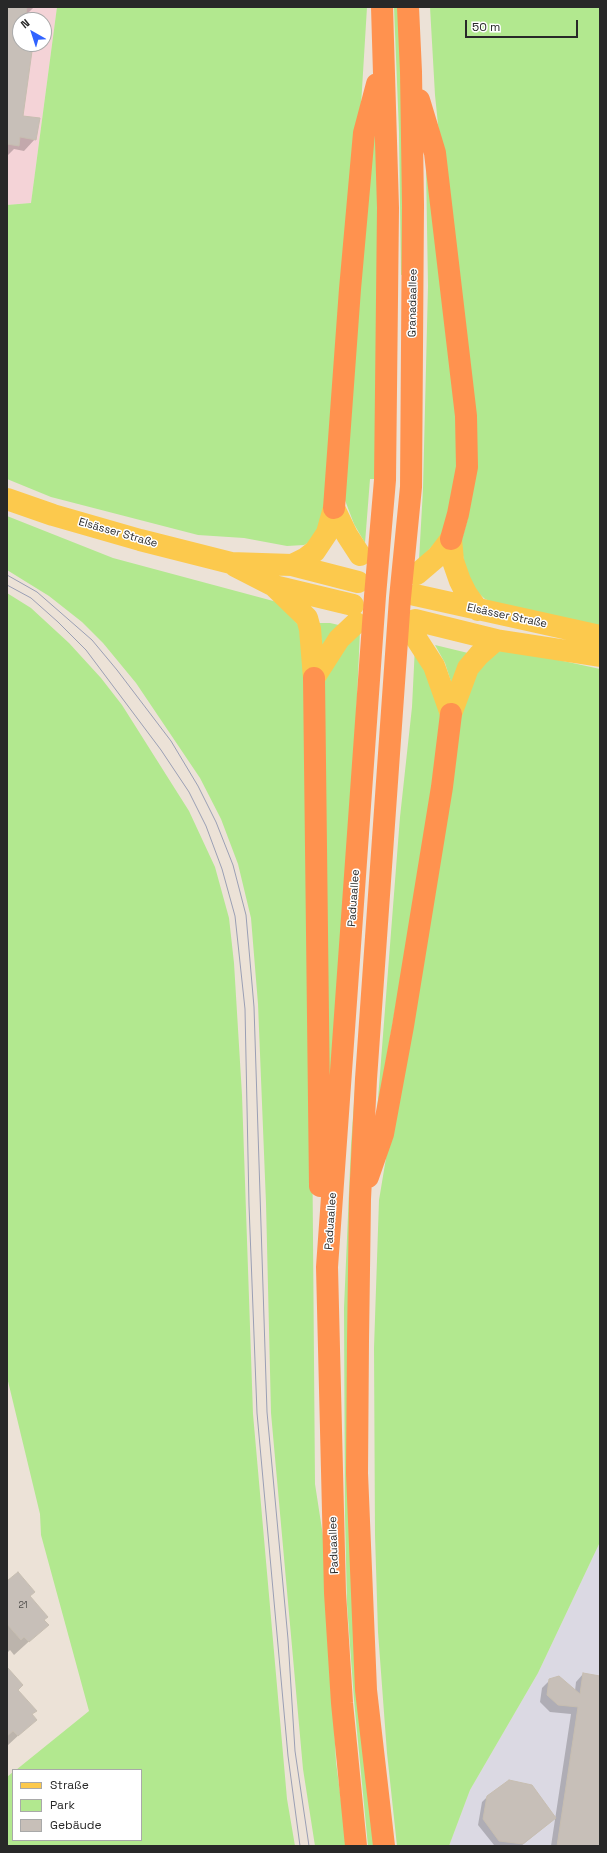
<!DOCTYPE html>
<meta charset="utf-8">
<style>
body{margin:0}
#map{position:relative;width:607px;height:1853px;overflow:hidden;background:#ece2d7;font-family:"Space Grotesk",sans-serif}
canvas{display:block}
.frame{position:absolute;inset:0;border:8px solid #282828;pointer-events:none}
.legend{position:absolute;left:12px;top:1769px;width:130px;height:72px;box-sizing:border-box;background:#fff;border:1px solid #a9a9a9;margin:0;padding:5px 7px;list-style:none;font-size:12px;color:#282828}
.legend li{display:flex;align-items:center;gap:8px;height:20px}
.legend b{width:20px;border:1px solid #a9a9a9}
.north{position:absolute;left:12px;top:12px;width:40px;height:40px;box-sizing:border-box;background:#fff;border:1px solid #a9a9a9;border-radius:50%;rotate:321deg;font-size:11px;font-weight:700;line-height:16px;text-align:center;color:#282828}
.north::after{content:'';display:block;margin:auto;width:14px;height:18px;background:#3163ff;clip-path:polygon(50% 0,100% 100%,50% 72%,0 100%)}
.scale{position:absolute;left:465px;top:20px;width:113px;height:18px;box-sizing:border-box;border:2px solid #282828;border-top:0;padding-left:5px;font-size:12px;line-height:14px;white-space:nowrap;color:#282828;-webkit-text-stroke:3px #fff;paint-order:stroke}
</style>
<div id="map">
<canvas width="607" height="1853"></canvas>
<div class="frame"></div>
<ul class="legend">
<li><b style="height:5px;background:#fcc94d"></b>Straße</li>
<li><b style="height:11px;background:#b2e88f"></b>Park</li>
<li><b style="height:11px;background:#c7bfb8"></b>Gebäude</li>
</ul>
<div class="north">N</div>
<div class="scale">50 m</div>
</div>
<script>
const c = document.querySelector('canvas').getContext('2d');
c.lineJoin = 'round';
function fillPath(path, color) { c.fillStyle = color; c.fill(path, 'evenodd'); }
const shape = rows => new Path2D(rows.map(r => 'M' + r).join(''));
function strokePath(path, color, width, dash) { c.strokeStyle = color; c.lineWidth = width; c.lineCap = dash ? 'butt' : 'round'; c.setLineDash(dash || []); c.stroke(path); }
function drawText(font, color, halo, rows, align = 'center') {
  c.font = font + ' "Space Grotesk",sans-serif'; c.lineWidth = 3; c.setLineDash([]); c.textBaseline = 'middle'; c.strokeStyle = halo; c.fillStyle = color; for (const [text, x, y, turn = 0] of rows) {
    c.save(); c.translate(x, y); c.rotate((+turn || 0) * Math.PI / 180); c.textAlign = isNaN(turn) ? turn : align; if (halo) c.strokeText(text, 0, 0); c.fillText(text, 0, 0); c.restore();
  }
}
const industrial = shape([
 [600,1542,600,1846,449,1846,470,1790,538,1673]
]);
const medical = shape([
 [7,7,57,7,31,203,7,205],
 [20,20,44,20,44,44,20,44]
]);
const green = shape([
 [57,7,367,7,360,122,327,505,316,539,304,545,287,546,244,538,198,535,51,497,7,479,7,205,31,203],
 [394,7,399,7,406,274,401,275,399,132],
 [430,7,600,7,600,628,494,603,485,599,476,591,466,575,461,542,468,518,440,144,435,95],
 [379,123,376,479,370,479,365,543,354,524,343,495,373,129],
 [426,166,456,392,460,472,442,536,419,560,423,489,428,286],
 [7,516,113,558,277,602,304,631,312,1116,315,1484,325,1549,336,1762,347,1846,315,1846,303,1769,271,1413,266,1203,258,1004,251,918,238,864,221,819,200,778,136,683,103,643,82,622,49,596,7,570],
 [7,593,31,608,69,643,101,678,122,705,189,811,215,867,229,918,234,963,242,1095,253,1414,287,1799,295,1846,7,1846,7,1777,13,1772,13,1840,141,1840,141,1770,16,1770,89,1711,41,1535,40,1514,7,1377],
 [319,623,330,623,343,626,323,651],
 [360,631,356,720,330,1082,325,1083,324,684,328,671,339,650],
 [435,645,468,653,452,685,445,663],
 [415,646,437,689,442,729,434,789,377,1112,400,817,412,707],
 [513,650,600,669,600,1542,538,1673,470,1790,449,1846,397,1846,387,1753,378,1632,375,1535,374,1348,379,1200,464,692,492,652],
 [381,723,349,1458,374,1846,368,1846,354,1700,347,1604,345,1515,344,1308,351,1145]
]);
const shadow = shape([
 [7,7,34,7,25,16,24,20,20,20,20,44,32,44,22,117,35,139,24,151,14,149,7,156],
 [7,1580,29,1596,47,1625,14,1655,10,1650,7,1653],
 [7,1669,31,1715,35,1720,7,1746],
 [583,1674,600,1677,600,1846,551,1846,571,1714,550,1712,540,1702,542,1688,550,1680,575,1691,576,1682],
 [487,1797,550,1822,521,1846,494,1845,478,1825,482,1802]
]);
const building = shape([
 [7,7,27,7,25,20,20,20,20,44,33,44,23,116,40,118,36,140,20,137,19,146,7,144,7,7],
 [18,1572,35,1592,30,1596,48,1617,44,1620,49,1625,29,1642,24,1637,21,1640,7,1624,7,1581,18,1572],
 [7,1667,23,1685,18,1690,37,1711,32,1714,37,1720,18,1736,13,1731,7,1736,7,1667],
 [583,1673,600,1676,600,1846,557,1846,578,1707,558,1705,547,1695,549,1679,559,1676,580,1694,583,1673],
 [509,1780,532,1785,556,1818,523,1844,499,1841,483,1819,487,1796,509,1780]
]);
const major = shape([
 [7,499,53,515,140,540,231,563,292,565,358,582],
 [334,508,347,535,360,555],
 [451,539,453,561,460,581,466,593,478,610],
 [292,565,306,558,315,551,327,533,334,508],
 [235,566,274,586,353,605],
 [417,574,438,556,451,539],
 [274,586,307,618,310,629,314,678],
 [415,595,600,636],
 [415,620,496,640,600,656],
 [412,632,434,666,451,714],
 [314,678,339,639,356,623],
 [451,714,468,668,479,655,496,640]
]);
const highway = shape([
 [419,100,435,153,466,416,467,467,458,514,451,539],
 [334,508,350,289,364,133,377,84],
 [314,678,320,1186],
 [368,1177,383,1134,403,1026,442,787,451,714],
 [356,1846,342,1703,335,1593,327,1267,375,596,385,480,388,208,382,7],
 [384,1846,366,1690,357,1473,358,1341,360,1199,366,1079,400,598,411,487,413,205,411,72,408,7]
]);
const tram = shape([
 [7,575,37,592,92,640,117,670,171,741,198,786,216,822,233,865,246,915,254,1007,267,1412,288,1639,295,1751,309,1846],
 [7,585,31,598,58,622,86,650,161,750,189,792,206,826,222,869,235,916,245,1009,249,1205,257,1413,288,1756,300,1846]
]);
const numberNames = [
 ["21",23,1606]
];
const streetNames = [
 ["Granadaallee",413,303,-89],
 ["Elsässer Straße",118,533,16],
 ["Elsässer Straße",507,616,12],
 ["Paduaallee",354,898,-86],
 ["Paduaallee",331,1221,-86],
 ["Paduaallee",334,1545,-92]
];
fillPath(industrial, '#dbd9e3');
fillPath(medical, '#f4d3d7');
fillPath(green, '#b2e88f');
fillPath(shadow, '#0003');
fillPath(building, '#c7bfb8');
strokePath(building, '#c7beb1', 1);
strokePath(major, '#fcc94d', 22);
strokePath(highway, '#ff924f', 22);
strokePath(tram, '#9a9fb4', 1);
drawText('9px', '#504e4c', null, numberNames);
drawText('11px', '#282828', '#fff', streetNames);
</script>
